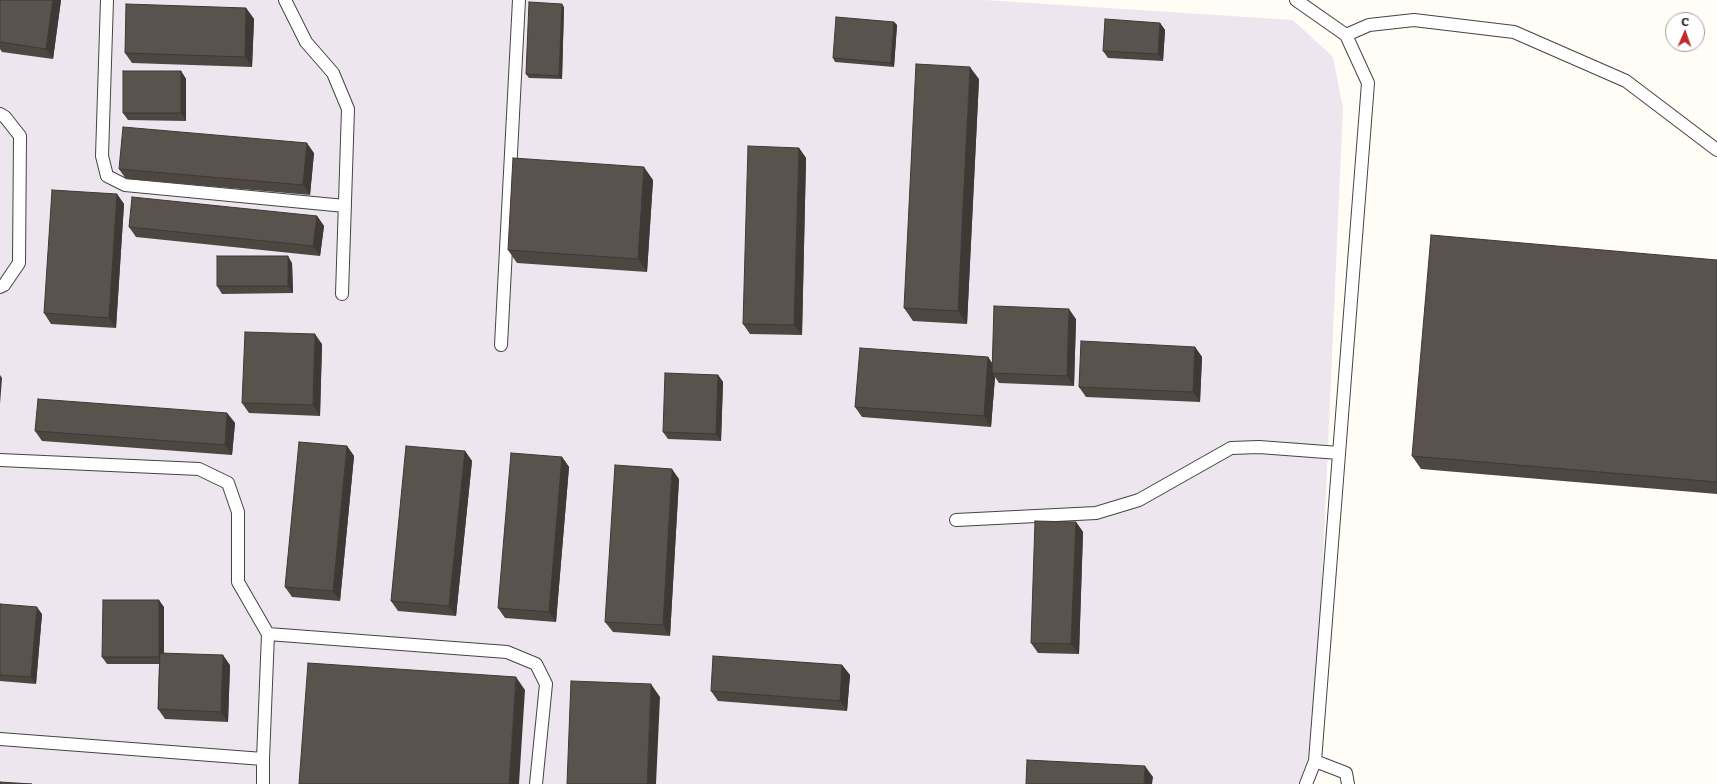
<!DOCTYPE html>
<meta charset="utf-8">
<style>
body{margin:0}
#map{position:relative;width:1717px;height:784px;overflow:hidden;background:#fffdf5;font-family:Literata,serif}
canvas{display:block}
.north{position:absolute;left:1665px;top:12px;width:40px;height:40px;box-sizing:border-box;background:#fff;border:1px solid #a0a0a0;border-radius:50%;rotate:2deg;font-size:11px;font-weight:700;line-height:16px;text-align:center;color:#111}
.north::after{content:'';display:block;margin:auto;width:14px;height:18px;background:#c4262e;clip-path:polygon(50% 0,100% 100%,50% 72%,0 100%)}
</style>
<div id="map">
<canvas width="1717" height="784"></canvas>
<div class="north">С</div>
</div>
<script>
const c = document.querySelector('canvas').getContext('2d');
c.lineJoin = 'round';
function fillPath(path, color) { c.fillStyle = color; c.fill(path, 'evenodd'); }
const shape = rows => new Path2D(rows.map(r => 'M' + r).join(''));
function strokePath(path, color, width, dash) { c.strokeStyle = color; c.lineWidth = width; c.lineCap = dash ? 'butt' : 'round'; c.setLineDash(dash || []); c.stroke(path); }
const industrial = shape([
 [0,0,985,0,1293,20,1333,57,1343,108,1313,784,0,784]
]);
const lane = shape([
 [107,0,102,156,107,176,125,185,345,206],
 [285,0,306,42,333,73,348,109,342,294],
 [1296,0,1346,35,1368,83,1315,761,1346,773,1348,784],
 [1346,35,1369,25,1414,20,1514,32,1626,81,1717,150],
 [0,114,5,117,20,136,19,263,4,285,0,287],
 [501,345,519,0],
 [0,460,199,469,228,483,238,512,238,582,268,634,263,759,0,739],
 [956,520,1096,513,1139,500,1231,448,1259,447,1339,453],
 [268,634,507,652,536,664,546,684,536,784],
 [263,784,263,759],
 [1306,784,1315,761]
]);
const wall = shape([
 [61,0,53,59,2,52,0,49,0,2],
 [564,7,562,79,529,78,526,74],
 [246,8,254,19,252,67,132,63,125,53],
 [894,22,897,25,894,67,835,62,833,58],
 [1160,23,1165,30,1163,61,1108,58,1103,51],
 [181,71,186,79,186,121,128,120,123,113],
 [979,79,967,324,913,321,904,308],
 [799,148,806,158,802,335,750,334,743,324],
 [314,153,310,195,126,179,119,169],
 [653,180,647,272,517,263,508,250],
 [117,194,124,204,116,328,51,324,44,313],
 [317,216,324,226,320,256,136,237,129,227],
 [1717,260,1717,494,1421,469,1412,456],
 [292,263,293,293,222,294,217,286],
 [1076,319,1074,386,999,383,995,377,991,427,862,417,855,407,988,357,992,363],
 [322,344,320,416,249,413,242,403],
 [1195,347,1202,357,1200,402,1086,397,1079,387],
 [718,375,723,382,721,441,668,439,663,432],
 [227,413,235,423,232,455,42,441,35,431],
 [347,446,354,456,340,601,292,597,285,587],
 [465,451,472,461,456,616,398,611,391,601],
 [562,457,569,467,556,622,505,618,498,608],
 [679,479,670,636,613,632,605,622],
 [1076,522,1083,532,1079,654,1038,653,1031,643],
 [0,604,42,614,36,684,0,681],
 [164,607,164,653,230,665,228,722,165,719,158,709,159,664,107,664,102,657],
 [842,665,850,675,847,711,718,701,711,691]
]);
const shadedWall = shape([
 [53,0,61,0,53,59,46,49],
 [562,4,564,7,562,79,559,76],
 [246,8,254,19,252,67,245,57],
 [894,22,897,25,894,67,891,63],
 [1160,23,1165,30,1163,61,1158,54],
 [970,67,979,79,967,324,958,311],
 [181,71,186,79,186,121,181,113],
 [307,143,314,153,310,195,303,185],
 [799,148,806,158,802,335,794,325],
 [644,167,653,180,647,272,638,259],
 [117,194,124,204,116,328,109,318],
 [317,216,324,226,320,256,313,246],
 [288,256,292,263,293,293,288,286],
 [1069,309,1076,319,1074,386,1067,376],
 [315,334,322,344,320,416,313,405],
 [1195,347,1202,357,1200,402,1193,392],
 [988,357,995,368,992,373,995,377,991,427,984,416],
 [0,375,2,378,0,404],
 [718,375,723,382,721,441,716,434],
 [227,413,235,423,232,455,225,445],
 [347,446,354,456,340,601,333,591],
 [465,451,472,461,456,616,449,606],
 [562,457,569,467,556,622,549,612],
 [672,469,679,479,670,636,663,625],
 [1076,522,1083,532,1079,654,1071,644],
 [159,600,164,607,164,664,159,657],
 [37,607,42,614,36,684,31,677],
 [223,655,230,665,228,722,221,712],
 [842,665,850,675,847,711,840,701],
 [516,677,525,690,519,784,509,784],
 [651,684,660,697,656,784,647,784],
 [1145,766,1153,777,1152,784,1144,784]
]);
const building = shape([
 [0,0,53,0,46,49,0,42,0,0],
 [529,2,562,4,559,76,526,74,529,2],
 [126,4,246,8,245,57,125,53,126,4],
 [836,17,894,22,891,63,833,58,836,17],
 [1105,19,1160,23,1158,54,1103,51,1105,19],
 [916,64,970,67,958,311,904,308,916,64],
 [123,71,181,71,181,113,123,113,123,71],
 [123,127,307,143,303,185,119,169,123,127],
 [748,146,799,148,794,325,743,324,748,146],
 [513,158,644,167,638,259,508,250,513,158],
 [52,190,117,194,109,318,44,313,52,190],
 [132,197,317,216,313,246,129,227,132,197],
 [1431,235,1717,260,1717,482,1412,456,1431,235],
 [217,256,288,256,288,286,217,286,217,256],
 [994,306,1069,309,1067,376,992,373,994,306],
 [245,332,315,334,313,405,242,403,245,332],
 [1081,341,1195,347,1193,392,1079,387,1081,341],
 [860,348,988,357,984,416,855,407,860,348],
 [665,373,718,375,716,434,663,432,665,373],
 [38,399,227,413,225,445,35,431,38,399],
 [299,442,347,446,333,591,285,587,299,442],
 [406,446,465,451,449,606,391,601,406,446],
 [511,453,562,457,549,612,498,608,511,453],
 [615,465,672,469,663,625,605,622,615,465],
 [1035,521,1076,522,1071,644,1031,643,1035,521],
 [103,600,159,600,159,657,102,657,103,600],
 [0,604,37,607,31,677,0,675,0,604],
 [160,653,223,655,221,712,158,709,160,653],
 [713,656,842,665,840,701,711,691,713,656],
 [308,663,516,677,509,784,299,784,308,663],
 [571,681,651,684,647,784,567,784,571,681],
 [1027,760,1145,766,1144,784,1026,784,1027,760],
 [0,782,32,784,0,784,0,782]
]);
fillPath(industrial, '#eee6ef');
strokePath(lane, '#444', 14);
strokePath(lane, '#fff', 12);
fillPath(wall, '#4d4742');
fillPath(shadedWall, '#3f3936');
fillPath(building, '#5a524d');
strokePath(building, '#3f3936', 1);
</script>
